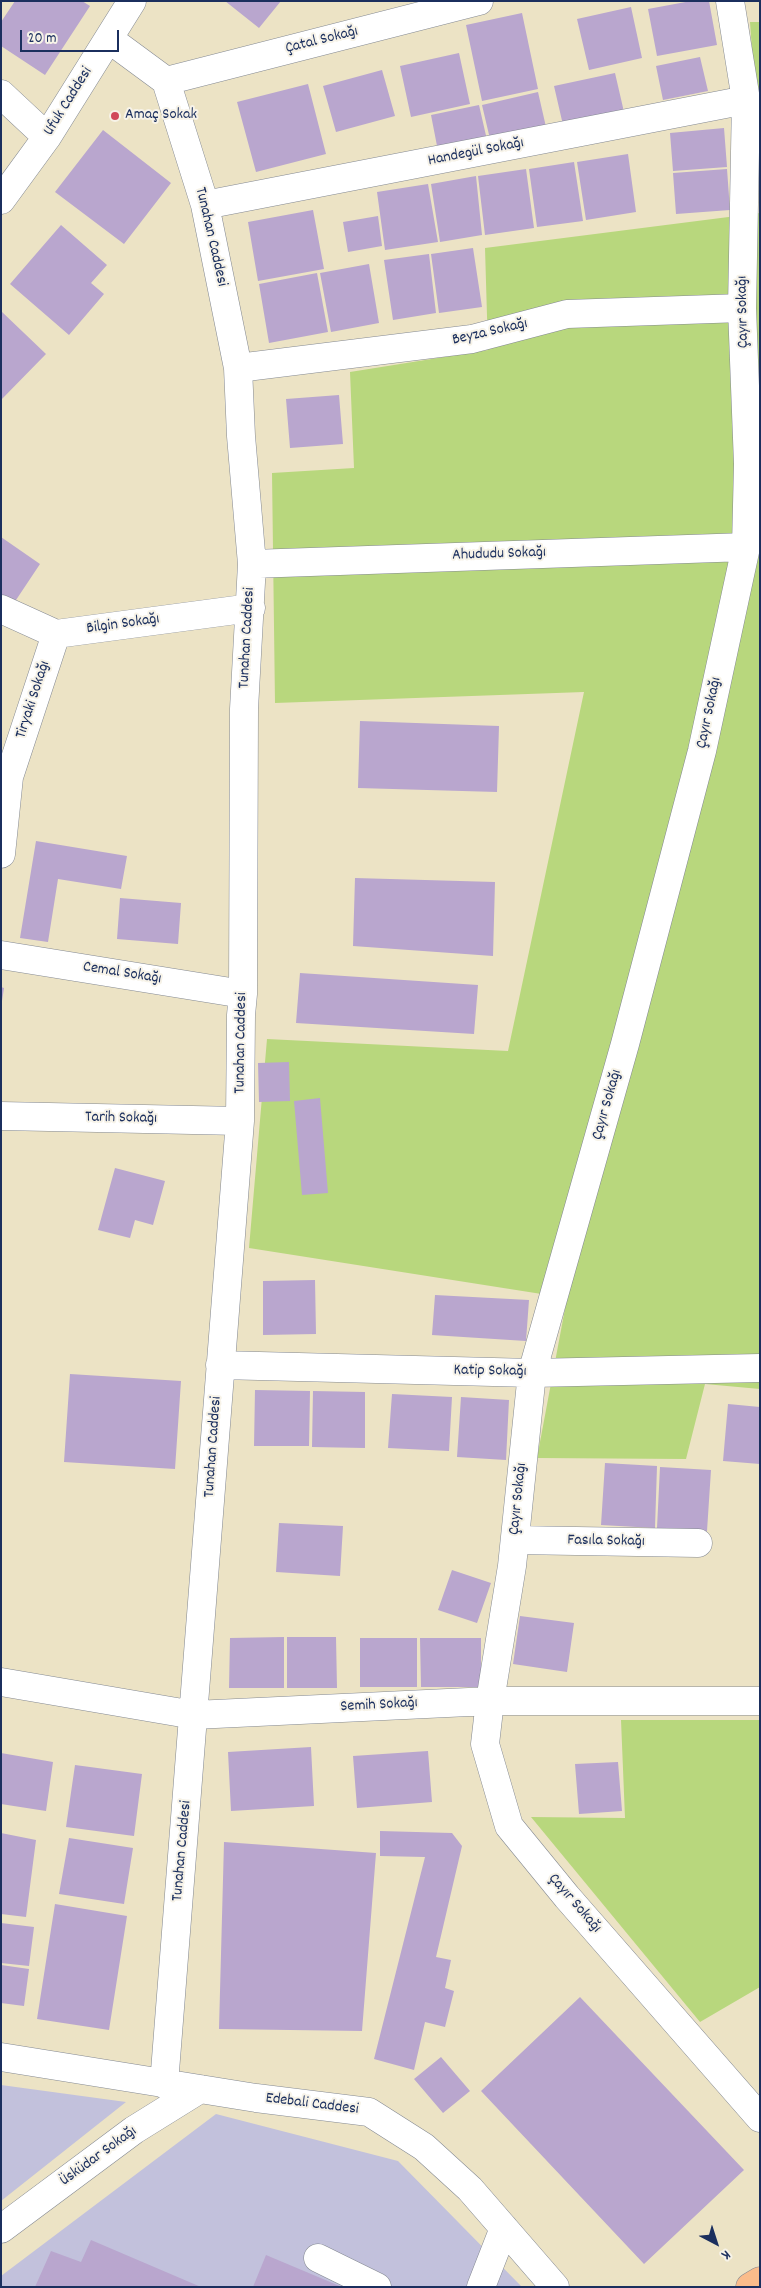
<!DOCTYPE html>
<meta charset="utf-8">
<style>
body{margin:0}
#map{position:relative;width:761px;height:2288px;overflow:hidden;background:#ece3c5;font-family:Dekko,sans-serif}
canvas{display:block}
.frame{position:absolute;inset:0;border:2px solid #1b2f5e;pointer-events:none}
.north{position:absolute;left:691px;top:2218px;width:50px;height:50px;-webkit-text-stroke:4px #f7f3e8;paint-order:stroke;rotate:140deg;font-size:14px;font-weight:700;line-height:20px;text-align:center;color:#1b2f5e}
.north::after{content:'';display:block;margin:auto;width:18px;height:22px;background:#1b2f5e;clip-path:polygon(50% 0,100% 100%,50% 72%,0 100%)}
.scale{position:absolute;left:20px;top:30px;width:99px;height:22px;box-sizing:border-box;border:2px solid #1b2f5e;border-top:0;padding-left:6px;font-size:15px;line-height:18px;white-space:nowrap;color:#1b2f5e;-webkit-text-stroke:4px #f7f3e8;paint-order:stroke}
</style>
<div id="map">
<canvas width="761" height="2288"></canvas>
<div class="frame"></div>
<div class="north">K</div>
<div class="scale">20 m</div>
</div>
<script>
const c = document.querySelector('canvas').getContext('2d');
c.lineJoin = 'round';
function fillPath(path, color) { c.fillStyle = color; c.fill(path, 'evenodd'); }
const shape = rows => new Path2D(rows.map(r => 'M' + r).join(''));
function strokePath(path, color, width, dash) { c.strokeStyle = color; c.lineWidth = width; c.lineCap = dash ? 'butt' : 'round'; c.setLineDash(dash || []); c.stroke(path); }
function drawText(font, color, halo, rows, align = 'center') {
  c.font = font + ' Dekko,sans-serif'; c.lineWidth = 4; c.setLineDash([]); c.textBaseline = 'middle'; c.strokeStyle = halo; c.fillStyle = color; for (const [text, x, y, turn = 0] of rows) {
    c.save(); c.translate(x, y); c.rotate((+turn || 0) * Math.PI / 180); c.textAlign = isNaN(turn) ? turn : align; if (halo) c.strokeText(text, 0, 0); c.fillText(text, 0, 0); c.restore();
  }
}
const industrial = shape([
 [1,2085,126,2102,1,2201],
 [216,2114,398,2161,522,2287,1,2287,1,2276]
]);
const green = shape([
 [750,22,760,22,760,162],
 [760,213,760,1389,705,1384,686,1459,537,1458,567,1298,249,1248,267,1039,508,1051,584,692,275,703,272,473,354,468,350,372,488,350,485,248],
 [621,1720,760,1720,760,1987,700,2022,531,1817,625,1818]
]);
const building = shape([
 [15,1,82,1,90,6,45,75,1,46,1,22],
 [225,1,281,1,259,28],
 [691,1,709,1,717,45,657,56,648,9],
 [631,7,642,58,589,70,577,19],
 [522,13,538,89,482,101,466,25],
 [459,53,470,104,411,117,400,66],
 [700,57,708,91,663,100,656,66],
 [382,70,395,116,336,132,323,86],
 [615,73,624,112,563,125,554,86],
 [308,84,326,154,256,172,237,102],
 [538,92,546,127,490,139,482,105],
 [479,105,487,140,438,151,431,115],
 [724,128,727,167,673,171,670,133],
 [103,130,171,183,124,244,55,192],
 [628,154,636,212,586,220,577,162],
 [574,162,583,221,537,227,529,169],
 [526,169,534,228,485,235,478,176],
 [727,169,730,210,676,214,673,173],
 [476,176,482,235,440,242,431,184],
 [428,184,438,242,385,250,377,192],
 [313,210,324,269,258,281,248,222],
 [378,216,382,246,348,252,343,222],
 [61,225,107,265,91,283,104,294,69,335,10,284],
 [473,248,482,307,439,313,431,254],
 [429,254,436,313,393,320,384,260],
 [369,264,379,323,331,332,320,273],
 [317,273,328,332,269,343,259,284],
 [1,311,46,354,1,400],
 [339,395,343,444,290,448,286,399],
 [1,537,40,564,14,603,1,594],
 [360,721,499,726,497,792,358,788],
 [36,841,127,856,121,889,58,879,48,942,20,938],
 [355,878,495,882,493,956,353,946],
 [120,898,181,903,178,944,117,939],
 [300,973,478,985,474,1034,296,1023],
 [1,987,4,988,2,1001,1,1001],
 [289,1062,290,1101,259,1102,258,1063],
 [320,1098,328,1193,302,1195,294,1101],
 [115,1168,165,1181,153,1225,135,1220,130,1238,98,1230],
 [315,1280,316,1334,263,1335,263,1281],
 [435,1295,529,1300,526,1341,432,1335],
 [70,1374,181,1381,175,1469,64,1462],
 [255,1390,310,1391,309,1446,254,1446],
 [313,1391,365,1392,365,1448,312,1447],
 [392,1394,452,1397,449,1451,388,1448],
 [461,1397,509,1400,506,1460,457,1457],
 [728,1404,760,1407,760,1464,723,1461],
 [605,1463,657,1466,655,1528,601,1525],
 [660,1467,711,1470,707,1531,657,1528],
 [279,1523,343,1526,340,1576,276,1572],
 [452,1570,491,1583,477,1623,438,1610],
 [520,1616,574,1623,567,1672,513,1664],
 [284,1637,284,1688,229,1688,230,1638],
 [287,1637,336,1637,337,1688,287,1688],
 [360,1638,417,1638,417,1687,360,1687],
 [420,1638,481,1638,481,1687,421,1687],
 [311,1747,314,1806,231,1811,228,1752],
 [428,1751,432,1802,357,1808,353,1756],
 [1,1753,53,1762,46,1811,1,1804],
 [618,1762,622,1811,579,1814,575,1764],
 [75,1765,142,1774,134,1836,66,1827],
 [380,1831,452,1833,462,1846,436,1957,451,1960,445,1988,454,1991,445,2027,425,2022,414,2070,374,2059,425,1857,380,1856],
 [1,1833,36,1840,26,1917,1,1914],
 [69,1838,133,1848,124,1904,59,1894],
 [224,1842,376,1853,362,2031,219,2029],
 [55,1904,127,1916,109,2030,37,2019],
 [1,1923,34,1927,29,1966,1,1963],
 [1,1965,29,1969,24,2006,1,2003],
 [580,1997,744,2170,644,2264,481,2091],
 [441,2057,470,2091,443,2113,414,2079],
 [91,2240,201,2287,35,2287,51,2251,81,2262],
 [266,2255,342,2287,253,2287]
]);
const minor = shape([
 [730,1,746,100,742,308,748,464,746,547,702,751,625,1044,532,1373,512,1566,490,1701,485,1744,509,1826,567,1897,760,2118],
 [109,39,166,81,205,205,238,368,241,436,252,564,244,709,243,994,241,1015,240,1121,164,2084],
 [166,81,479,1],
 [1,94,47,137],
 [1,200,47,137,132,1],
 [205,205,746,100],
 [238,368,472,339,567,314,742,308],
 [252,564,746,547],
 [1,609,56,634,251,608],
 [1,854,9,777,56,634],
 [1,955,243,994],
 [1,1116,240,1121],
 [220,1365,532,1373,760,1368],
 [515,1540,698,1543],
 [1,1682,194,1715,490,1701,760,1701],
 [1,2057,256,2098,369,2112,424,2147,470,2189,555,2287],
 [1,2229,134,2130,200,2089],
 [318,2258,377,2287],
 [481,2287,504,2228]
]);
const major = shape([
 [750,2287,760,2281]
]);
const markers = [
 [115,116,5,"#d1495b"]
];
const streetNames = [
 ["Çatal Sokağı",322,41,-14],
 ["Ufuk Caddesi",69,102,-58],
 ["Handegül Sokağı",476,153,-11],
 ["Tunahan Caddesi",210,237,77],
 ["Çayır Sokağı",744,312,-91],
 ["Beyza Sokağı",490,333,-13],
 ["Ahududu Sokağı",499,555,-2],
 ["Bilgin Sokağı",123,625,-8],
 ["Tunahan Caddesi",248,638,-87],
 ["Tiryaki Sokağı",34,700,-72],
 ["Çayır Sokağı",710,713,-78],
 ["Cemal Sokağı",122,974,9],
 ["Tunahan Caddesi",242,1043,-89],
 ["Çayır Sokağı",608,1105,-74],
 ["Tarih Sokağı",121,1119,1],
 ["Katip Sokağı",490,1372,1],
 ["Tunahan Caddesi",214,1447,-86],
 ["Çayır Sokağı",519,1499,-84],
 ["Fasıla Sokağı",606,1542,1],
 ["Semih Sokağı",379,1706,-3],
 ["Tunahan Caddesi",183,1851,-85],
 ["Çayır Sokağı",574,1904,49],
 ["Edebali Caddesi",312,2105,7],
 ["Üsküdar Sokağı",99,2157,-36]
];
const poiNames = [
 ["Amaç Sokak",125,116]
];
fillPath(industrial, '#c2c1dc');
fillPath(green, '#b8d77d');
fillPath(building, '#b9a6ce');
strokePath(minor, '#848992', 29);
strokePath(major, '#848992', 29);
strokePath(minor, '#fff', 28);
strokePath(major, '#fabc8b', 28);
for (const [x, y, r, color] of markers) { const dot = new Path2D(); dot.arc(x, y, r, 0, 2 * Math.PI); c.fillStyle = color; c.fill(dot); strokePath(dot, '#f7f3e8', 2); }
drawText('16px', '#1b2f5e', '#f7f3e8', streetNames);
drawText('16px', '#1b2f5e', '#f7f3e8', poiNames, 'left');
</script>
